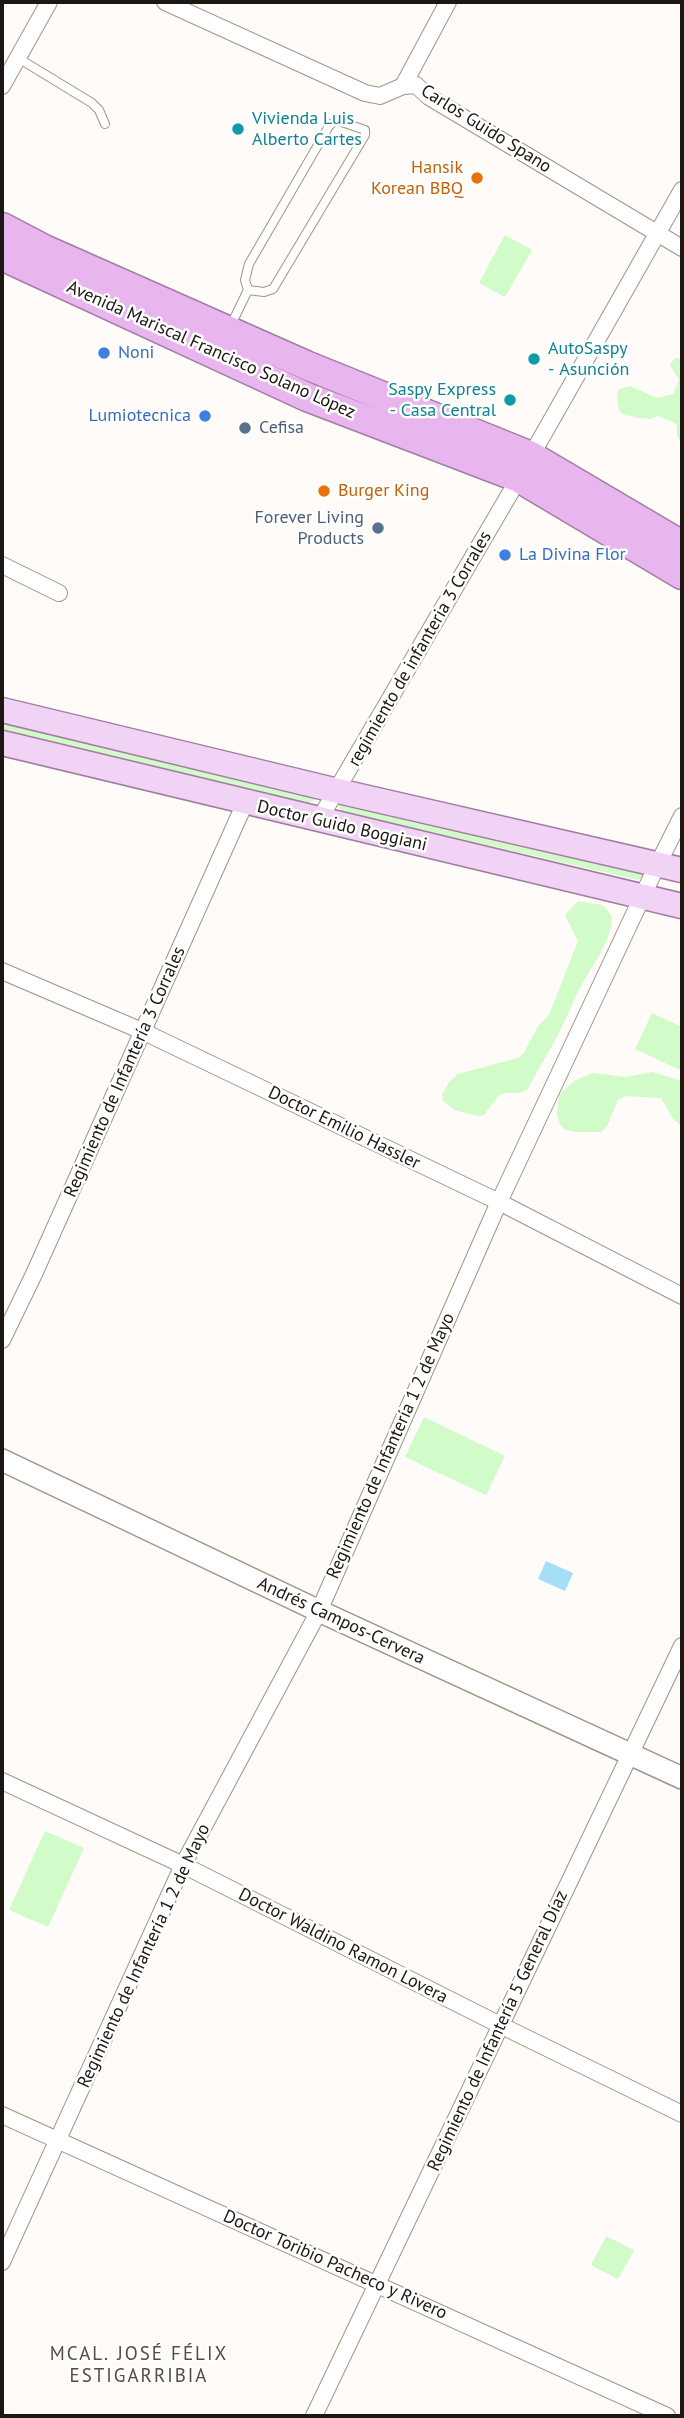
<!DOCTYPE html>
<meta charset="utf-8">
<style>
body{margin:0}
#map{position:relative;width:684px;height:2418px;overflow:hidden;background:#fefbf8;font-family:"PT Sans",sans-serif}
canvas{display:block}
.frame{position:absolute;inset:0;border:4px solid #1c1712;pointer-events:none}
</style>
<div id="map">
<canvas width="684" height="2418"></canvas>
<div class="frame"></div>
</div>
<script>
const c = document.querySelector('canvas').getContext('2d');
c.lineJoin = 'round';
function fillPath(path, color) { c.fillStyle = color; c.fill(path, 'evenodd'); }
const shape = rows => new Path2D(rows.map(r => 'M' + r).join(''));
function strokePath(path, color, width, dash) { c.strokeStyle = color; c.lineWidth = width; c.lineCap = dash ? 'butt' : 'round'; c.setLineDash(dash || []); c.stroke(path); }
function drawText(font, color, halo, rows, align = 'center') {
  c.font = font + ' "PT Sans",sans-serif'; c.lineWidth = 5; c.setLineDash([]); c.textBaseline = 'middle'; c.strokeStyle = halo; c.fillStyle = color; for (const [text, x, y, turn = 0] of rows) {
    c.save(); c.translate(x, y); c.rotate((+turn || 0) * Math.PI / 180); c.textAlign = isNaN(turn) ? turn : align; if (halo) c.strokeText(text, 0, 0); c.fillText(text, 0, 0); c.restore();
  }
}
const green = shape([
 [505,235,532,250,505,297,479,283],
 [678,358,682,361,682,445,677,436,677,426,675,423,658,416,651,419,639,418,623,414,619,411,617,396,619,389,630,386,657,398,673,394,679,380,670,365,674,359],
 [2,716,317,794,315,800,306,804,2,731],
 [340,799,646,871,644,877,638,880,341,811,338,804],
 [578,901,602,905,607,910,612,917,610,932,600,954,579,989,559,1033,527,1090,519,1093,504,1093,498,1096,484,1115,477,1116,455,1110,443,1101,442,1094,450,1081,458,1074,518,1058,524,1053,538,1026,549,1015,578,941,565,915],
 [652,1013,682,1027,682,1071,635,1049],
 [652,1072,682,1081,682,1126,673,1119,661,1098,626,1096,618,1100,607,1126,601,1132,575,1132,565,1130,560,1124,557,1115,559,1095,574,1081,592,1073,625,1077],
 [424,1417,505,1456,486,1495,405,1457],
 [45,1831,84,1848,48,1927,9,1910],
 [606,2236,634,2250,618,2279,591,2265]
]);
const water = shape([
 [546,1561,573,1573,565,1591,538,1579]
]);
const lane = shape([
 [18,58,92,103,99,110,105,124],
 [231,325,248,290,245,280,249,264,329,126,336,120,365,130,365,135,273,289,264,292,248,290]
]);
const street = shape([
 [165,2,365,93,380,96,403,86,416,85,429,97,682,248],
 [2,86,49,2],
 [403,86,448,2],
 [531,456,682,190],
 [2,565,59,593],
 [319,820,519,478],
 [2,971,142,1031,499,1202,682,1296],
 [2,1340,34,1274,245,803],
 [2,1781,183,1865,500,2025,682,2114],
 [2,2115,667,2416],
 [2,2262,183,1865,319,1611,499,1202,652,876,682,816],
 [314,2416,682,1646]
]);
const secondary = shape([
 [2,1460,319,1611,682,1778]
]);
const primary = shape([
 [2,710,338,791,682,870],
 [2,743,682,906]
]);
const highway = shape([
 [2,227,44,249,306,365,531,456,682,545],
 [2,256,307,397,519,478,682,575]
]);
const markers = [
 [238,129,7,"#0f9aa8"],
 [477,178,7,"#e8710a"],
 [104,353,7,"#3f7fe0"],
 [534,359,7,"#0f9aa8"],
 [510,400,7,"#0f9aa8"],
 [205,416,7,"#3f7fe0"],
 [245,428,7,"#5c6f8a"],
 [324,491,7,"#e8710a"],
 [378,528,7,"#5c6f8a"],
 [505,555,7,"#3f7fe0"]
];
const cultureNames = [
 ["Vivienda Luis",252,119],
 ["Alberto Cartes",252,140],
 ["AutoSaspy",548,349],
 ["- Asunción",548,370],
 ["Saspy Express",496,390,"right"],
 ["- Casa Central",496,411,"right"]
];
const streetNames = [
 ["Carlos Guido Spano",486,129,32],
 ["Avenida Mariscal Francisco Solano López",211,350,24],
 ["regimiento de infanteria 3 Corrales",420,649,-60],
 ["Doctor Guido Boggiani",342,826,13],
 ["Regimiento de Infantería 3 Corrales",125,1072,-66],
 ["Doctor Emilio Hassler",344,1128,26],
 ["Regimiento de Infantería 1 2 de Mayo",391,1446,-66],
 ["Andrés Campos-Cervera",341,1621,25],
 ["Doctor Waldino Ramon Lovera",343,1946,27],
 ["Regimiento de Infantería 1 2 de Mayo",144,1956,-65],
 ["Regimiento de Infantería 5 General Díaz",498,2031,-65],
 ["Doctor Toribio Pacheco y Rivero",335,2265,24]
];
const foodNames = [
 ["Hansik",463,168],
 ["Korean BBQ",463,189],
 ["Burger King",338,491,"left"]
];
const shopNames = [
 ["Noni",118,353],
 ["Lumiotecnica",191,416,"right"],
 ["La Divina Flor",519,555]
];
const serviceNames = [
 ["Cefisa",259,428],
 ["Forever Living",364,518,"right"],
 ["Products",364,539,"right"]
];
const neighbourhoodNames = [
 ["MCAL. JOSÉ FÉLIX",139,2355],
 ["ESTIGARRIBIA",139,2377]
];
fillPath(green, '#d1fbc9');
fillPath(water, '#a6ddf7');
strokePath(lane, '#a19485', 10);
strokePath(street, '#a19485', 18);
strokePath(secondary, '#a19485', 24);
strokePath(primary, '#a17ea1', 27);
strokePath(highway, '#a17ea1', 31);
strokePath(lane, '#fff', 8);
strokePath(street, '#fff', 16);
strokePath(secondary, '#fff', 21);
strokePath(primary, '#f1d3f5', 24);
strokePath(highway, '#e8b5ee', 28);
for (const [x, y, r, color] of markers) { const dot = new Path2D(); dot.arc(x, y, r, 0, 2 * Math.PI); c.fillStyle = color; c.fill(dot); strokePath(dot, '#fff', 2.5); }
drawText('18px', '#0d838f', '#fff', cultureNames, 'left');
drawText('18px', '#1c1712', '#fff', streetNames);
drawText('18px', '#c56008', '#fff', foodNames, 'right');
drawText('18px', '#366cbe', '#fff', shopNames, 'left');
drawText('18px', '#4e5e75', '#fff', serviceNames, 'left');
c.letterSpacing = '2px';
drawText('19px', '#564b3d', '#fff', neighbourhoodNames);
c.letterSpacing = '0px';
</script>
